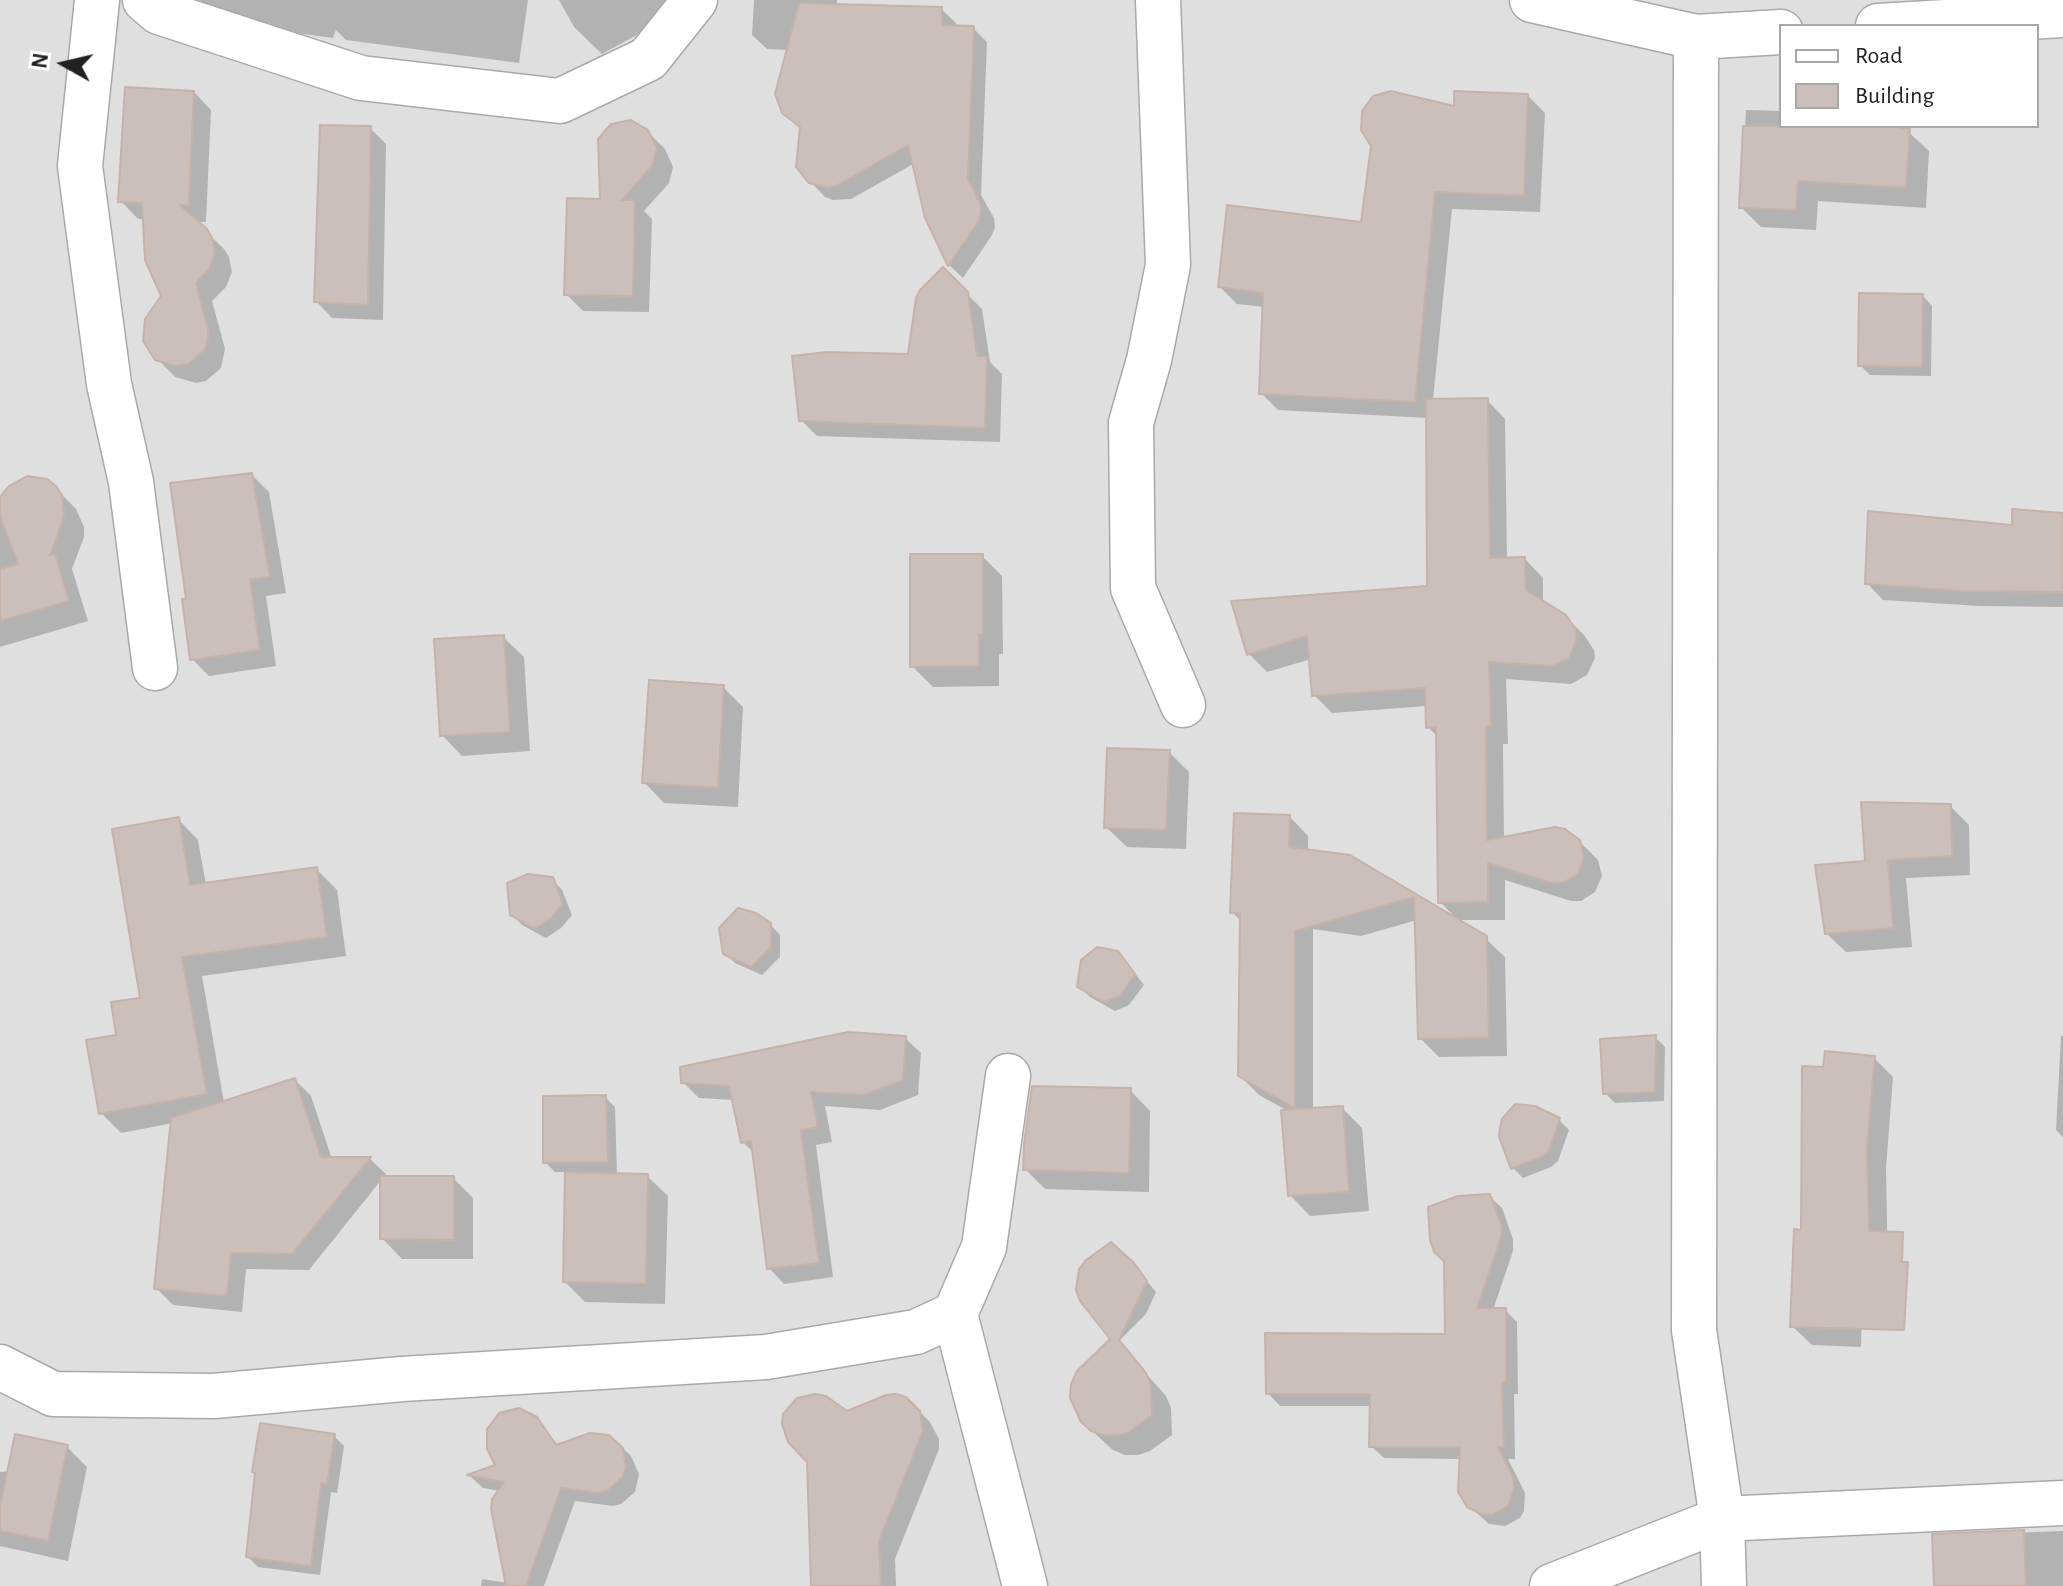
<!DOCTYPE html>
<style>
body{margin:0}
#map{position:relative;width:2063px;height:1586px;overflow:hidden;background:#f3eee8;font-family:"Alegreya Sans",sans-serif}
canvas{display:block}
.legend{position:absolute;left:1779px;top:24px;width:260px;height:104px;box-sizing:border-box;background:#fff;border:2px solid #a7a7a7;margin:0;padding:10px 14px;list-style:none;font-size:24px;color:#222}
.legend li{display:flex;align-items:center;gap:16px;height:40px}
.legend b{width:40px;border:2px solid #a7a7a7}
.north{position:absolute;left:24px;top:24px;width:80px;height:80px;-webkit-text-stroke:6px #fff;paint-order:stroke;rotate:278deg;font-size:22px;font-weight:700;line-height:32px;text-align:center;color:#222}
.north::after{content:'';display:block;margin:auto;width:28px;height:36px;background:#222;clip-path:polygon(50% 0,100% 100%,50% 72%,0 100%)}
</style>
<div id="map">
<canvas width="2063" height="1586"></canvas>
<ul class="legend">
<li><b style="height:10px;background:#fff"></b>Road</li>
<li><b style="height:22px;background:#cbbfbb"></b>Building</li>
</ul>
<div class="north">N</div>
</div>
<script>
const c = document.querySelector('canvas').getContext('2d');
c.lineJoin = 'round';
function fillPath(path, color) { c.fillStyle = color; c.fill(path, 'evenodd'); }
const shape = rows => new Path2D(rows.map(r => 'M' + r).join(''));
function strokePath(path, color, width, dash) { c.strokeStyle = color; c.lineWidth = width; c.lineCap = dash ? 'butt' : 'round'; c.setLineDash(dash || []); c.stroke(path); }
const residential = shape([
 [0,0,2063,0,2063,1586,0,1586],
 [1781,26,2037,26,2037,126,1781,126]
]);
const shadow = shape([
 [200,0,528,0,519,63,346,40,336,30,333,38,223,23],
 [559,0,701,0,602,54,574,27],
 [754,0,837,0,837,6,941,9,956,23,956,27,973,28,987,42,981,195,994,218,995,227,992,235,963,278,949,265,926,218,915,163,851,199,833,200,825,197,810,181,802,129,784,111,789,50,767,49,752,35],
 [194,92,211,110,206,222,196,222,224,249,229,257,232,272,226,287,212,301,225,349,221,368,206,381,196,383,175,377,149,350,164,296,145,219,138,219,121,201],
 [1528,96,1545,113,1540,212,1452,209,1433,400,1487,400,1505,419,1507,560,1525,559,1543,578,1543,603,1565,616,1584,635,1594,650,1595,658,1587,675,1571,684,1506,679,1508,744,1503,744,1504,839,1579,841,1598,860,1602,876,1595,892,1581,901,1571,901,1505,880,1505,920,1458,920,1440,902,1438,737,1428,727,1427,706,1332,713,1314,695,1311,659,1267,672,1249,654,1429,588,1428,418,1278,410,1261,393,1265,307,1237,304,1220,287,1362,224,1456,108],
 [1746,110,1781,111,1781,126,1902,126,1929,151,1926,208,1818,201,1816,230,1761,227,1741,207],
 [370,128,386,144,383,320,332,318,316,301],
 [647,131,665,149,673,167,669,183,644,211,652,219,649,312,583,311,566,294,602,201],
 [943,270,982,309,990,362,1002,374,1000,442,817,436,801,420,910,356],
 [1923,296,1932,306,1931,376,1870,375,1860,365],
 [252,475,269,492,286,593,266,596,276,666,209,676,192,659,188,600],
 [55,488,76,509,84,527,84,537,72,569,88,621,0,647,0,496],
 [2063,515,2063,607,1980,606,1883,600,1867,583,2014,527],
 [982,556,1002,576,1003,654,999,654,999,686,933,687,912,666],
 [503,637,524,657,530,751,462,756,442,735],
 [723,687,743,707,738,807,664,803,644,782],
 [1169,752,1189,772,1186,849,1127,847,1106,827],
 [1950,806,1969,825,1970,875,1906,878,1912,947,1846,952,1826,933,1867,863],
 [1290,817,1308,836,1308,851,1350,857,1485,938,1505,957,1507,1056,1439,1057,1420,1038,1417,920,1361,936,1313,929,1313,1110,1342,1108,1362,1128,1369,1211,1310,1216,1290,1195,1290,1112,1259,1095,1240,1076,1241,921,1232,912],
 [178,819,198,840,206,885,316,869,337,890,346,956,202,976,224,1103,295,1080,311,1096,332,1159,370,1159,386,1174,383,1178,453,1178,473,1198,473,1259,402,1259,382,1238,382,1179,309,1270,246,1269,242,1312,173,1305,157,1289,173,1123,121,1133,101,1113,118,1036,142,1000],
 [552,879,562,890,572,915,561,928,546,938,522,925,512,914],
 [770,924,780,935,780,957,762,975,735,963,725,953],
 [1109,950,1124,959,1144,985,1129,1005,1115,1011,1090,997,1080,987],
 [2061,1036,2063,1036,2063,1137,2056,1130],
 [1655,1037,1665,1047,1664,1101,1615,1103,1605,1093],
 [905,1038,921,1053,918,1095,880,1110,825,1106,832,1142,816,1145,833,1277,784,1284,769,1268,755,1154,743,1142,734,1100,699,1098,683,1082],
 [1874,1058,1893,1077,1886,1168,1888,1278,1863,1278,1861,1347,1812,1345,1792,1326,1825,1069],
 [1130,1090,1150,1111,1149,1192,1045,1189,1025,1169],
 [605,1097,615,1107,617,1175,647,1176,668,1196,665,1304,585,1302,565,1282,567,1172,555,1172,545,1162],
 [1559,1120,1569,1130,1558,1161,1551,1167,1523,1178,1513,1168,1501,1137],
 [1489,1196,1502,1208,1513,1239,1513,1251,1493,1310,1505,1310,1517,1322,1518,1394,1514,1394,1515,1459,1508,1459,1525,1493,1524,1511,1520,1518,1505,1526,1489,1524,1469,1506,1461,1459,1384,1458,1371,1446,1372,1406,1280,1406,1268,1393,1447,1336],
 [1133,1264,1156,1292,1146,1314,1118,1342,1166,1396,1171,1408,1172,1435,1150,1451,1138,1455,1125,1455,1113,1450,1104,1442,1082,1421,1072,1398,1114,1339],
 [912,1404,930,1422,939,1439,939,1449,895,1559,896,1586,813,1586,847,1413],
 [536,1419,559,1446,616,1442,631,1456,639,1474,635,1492,621,1504,613,1506,575,1501,544,1586,481,1586,482,1579,508,1583,500,1491,483,1488,470,1476,498,1466],
 [334,1436,344,1446,337,1493,331,1492,320,1575,258,1567,248,1557],
 [67,1447,87,1467,68,1561,0,1546,0,1472,10,1471],
 [2063,1531,2063,1586,1936,1586,1934,1536]
]);
const building = shape([
 [799,3,942,7,942,25,974,26,968,179,980,202,981,211,979,221,948,266,925,218,908,145,836,186,827,188,809,183,796,167,800,127,782,113,775,94,799,3],
 [125,87,194,91,189,205,180,205,207,229,212,238,215,253,209,269,196,283,208,330,208,340,204,350,188,364,176,366,155,360,143,341,145,319,161,296,145,260,142,203,118,202,125,87],
 [1391,91,1454,106,1454,91,1528,94,1524,196,1435,192,1415,402,1259,394,1263,293,1218,287,1227,205,1361,222,1371,146,1361,130,1362,111,1373,96,1391,91],
 [631,120,648,130,657,148,652,166,622,200,635,200,633,296,564,295,567,198,600,199,598,139,611,124,631,120],
 [320,125,371,126,368,305,314,302,320,125],
 [1743,126,1892,126,1910,129,1906,188,1798,181,1796,210,1739,208,1743,126],
 [943,267,968,292,977,356,987,356,985,428,799,421,792,356,827,352,908,354,916,298,920,290,943,267],
 [1859,293,1923,294,1922,367,1858,366,1859,293],
 [1488,398,1490,558,1525,557,1526,590,1566,615,1576,630,1577,639,1569,658,1552,666,1489,662,1491,726,1486,726,1487,840,1555,827,1565,829,1580,840,1584,857,1578,874,1562,883,1552,883,1488,863,1488,902,1438,903,1436,727,1426,728,1425,688,1312,696,1307,636,1247,655,1231,601,1427,586,1426,399,1488,398],
 [252,473,270,577,250,579,260,650,190,660,182,599,186,599,170,483,252,473],
 [27,476,47,479,56,486,62,495,64,516,50,555,55,554,69,601,0,621,0,569,18,564,0,516,0,497,9,486,27,476],
 [2012,509,2063,513,2063,592,1962,591,1865,584,1868,511,2012,525,2012,509],
 [910,554,983,554,983,634,979,634,979,666,910,667,910,554],
 [504,635,510,732,440,736,434,639,504,635],
 [649,680,724,685,718,788,642,783,649,680],
 [1107,748,1170,750,1166,830,1104,828,1107,748],
 [1861,802,1951,804,1952,856,1888,860,1893,928,1825,934,1815,865,1865,861,1861,802],
 [1234,813,1290,815,1289,847,1350,855,1487,936,1489,1038,1418,1039,1414,897,1295,931,1295,1108,1238,1076,1240,913,1230,913,1234,813],
 [179,817,190,885,317,867,327,937,182,957,207,1094,99,1114,86,1040,116,1035,111,1002,140,998,112,829,179,817],
 [528,874,553,877,563,904,551,918,535,929,510,915,507,883,528,874],
 [738,908,756,913,771,923,771,947,751,967,723,954,719,928,738,908],
 [1097,947,1118,951,1135,974,1120,996,1104,1002,1077,987,1081,960,1097,947],
 [848,1032,906,1036,903,1080,864,1095,811,1092,818,1127,801,1130,819,1263,767,1269,751,1141,741,1143,729,1086,681,1083,680,1067,848,1032],
 [1656,1035,1655,1092,1603,1094,1600,1039,1656,1035],
 [1825,1051,1875,1056,1867,1148,1869,1231,1903,1232,1902,1262,1908,1262,1904,1330,1790,1327,1794,1229,1801,1230,1802,1066,1823,1067,1825,1051],
 [295,1078,321,1157,371,1157,292,1254,231,1253,227,1296,154,1289,171,1118,295,1078],
 [1032,1086,1131,1088,1129,1173,1023,1170,1024,1145,1032,1086],
 [606,1095,608,1162,543,1163,543,1096,606,1095],
 [1515,1104,1535,1106,1560,1118,1549,1151,1541,1157,1511,1169,1499,1137,1500,1128,1502,1119,1515,1104],
 [1343,1106,1349,1192,1288,1196,1281,1110,1343,1106],
 [565,1172,648,1174,646,1284,563,1282,565,1172],
 [380,1176,454,1176,454,1240,380,1239,380,1176],
 [1490,1194,1502,1226,1501,1237,1477,1308,1506,1308,1506,1382,1502,1382,1504,1447,1498,1447,1514,1480,1514,1489,1508,1506,1492,1515,1483,1515,1467,1507,1458,1492,1460,1447,1369,1447,1370,1394,1266,1394,1265,1333,1445,1334,1444,1261,1434,1252,1430,1240,1428,1207,1458,1196,1490,1194],
 [1111,1242,1134,1263,1147,1281,1119,1340,1146,1373,1151,1386,1152,1415,1129,1432,1117,1436,1103,1435,1091,1431,1081,1422,1070,1398,1071,1384,1077,1371,1110,1339,1080,1301,1076,1290,1079,1269,1086,1260,1111,1242],
 [815,1394,826,1396,847,1411,886,1395,896,1394,906,1397,920,1411,923,1431,879,1541,881,1586,811,1586,807,1462,788,1442,782,1424,783,1414,797,1398,815,1394],
 [519,1408,537,1417,556,1445,590,1433,609,1435,623,1448,626,1468,622,1478,607,1491,598,1493,561,1488,526,1586,506,1586,491,1509,492,1499,504,1482,467,1475,495,1465,487,1449,487,1429,499,1413,519,1408],
 [260,1423,335,1434,327,1484,321,1483,311,1566,246,1557,255,1473,252,1472,260,1423],
 [15,1434,68,1445,48,1541,0,1531,0,1507,15,1434],
 [2024,1530,2026,1586,1934,1586,1932,1534,2024,1530]
]);
const street = shape([
 [97,0,80,166,109,384,131,482,155,668],
 [145,0,159,12,361,78,560,101,648,59,695,0],
 [1158,0,1168,265,1149,360,1131,423,1133,588,1183,705],
 [1532,0,1696,37],
 [1878,26,2063,15],
 [1008,1076,984,1247,955,1314,1025,1586],
 [0,1367,53,1394,214,1396,402,1379,766,1357,916,1332,955,1314],
 [1552,1586,1722,1519,2063,1503],
 [1724,1586,1722,1519,1694,1330,1696,37,1781,32]
]);
fillPath(residential, '#e0dfdf');
fillPath(shadow, '#0003');
fillPath(building, '#cbbfbb');
strokePath(building, '#c6b2a9', 2);
strokePath(street, '#a9a9a9', 47);
strokePath(street, '#fff', 44);
</script>
